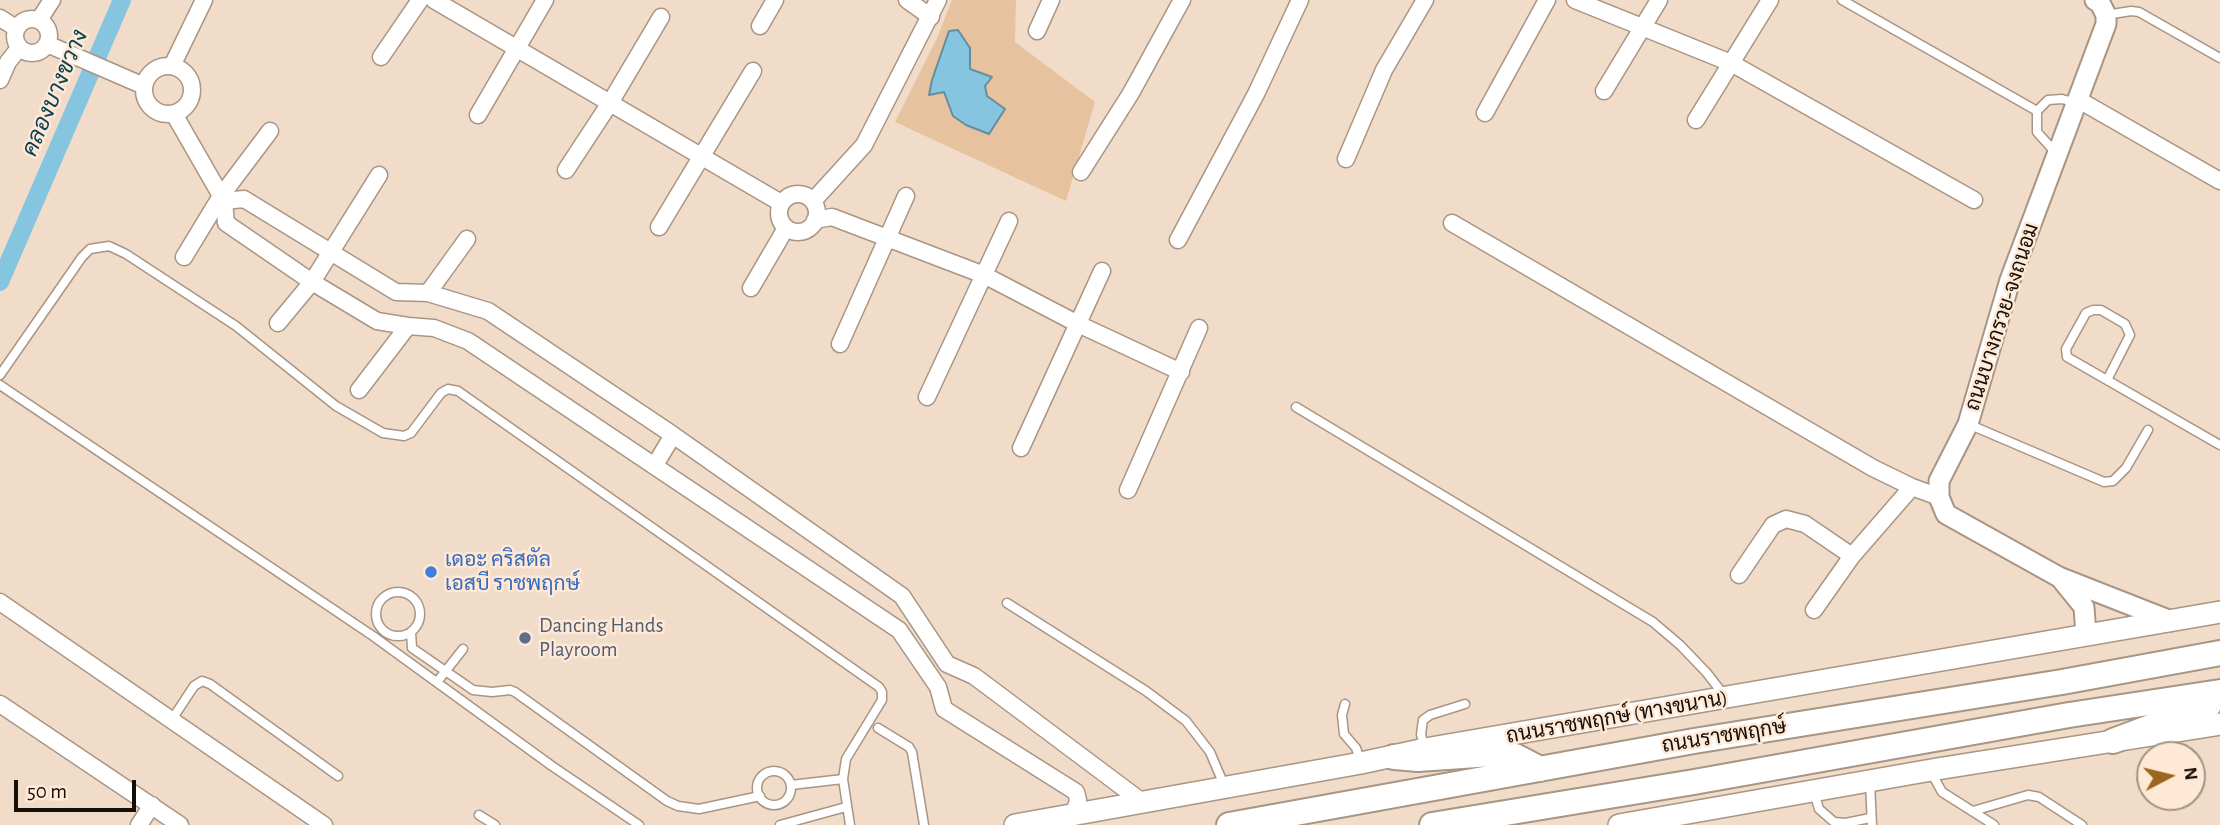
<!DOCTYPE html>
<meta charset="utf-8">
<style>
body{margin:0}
#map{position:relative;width:2220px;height:825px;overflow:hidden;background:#f1dcc9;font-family:"Alegreya Sans",sans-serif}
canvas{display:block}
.north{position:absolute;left:2136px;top:741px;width:70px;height:70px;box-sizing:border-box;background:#ffe9d6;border:2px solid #a29284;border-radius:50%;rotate:83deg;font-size:19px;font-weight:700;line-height:28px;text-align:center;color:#160f08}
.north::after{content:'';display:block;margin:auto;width:24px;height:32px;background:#9b661e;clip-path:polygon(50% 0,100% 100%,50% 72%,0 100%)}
.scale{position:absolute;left:14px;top:780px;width:122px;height:32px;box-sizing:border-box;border:4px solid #160f08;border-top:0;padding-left:9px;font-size:21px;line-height:24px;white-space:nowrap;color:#160f08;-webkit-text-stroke:5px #ffe9d6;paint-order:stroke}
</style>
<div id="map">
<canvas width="2220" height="825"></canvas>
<div class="north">N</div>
<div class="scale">50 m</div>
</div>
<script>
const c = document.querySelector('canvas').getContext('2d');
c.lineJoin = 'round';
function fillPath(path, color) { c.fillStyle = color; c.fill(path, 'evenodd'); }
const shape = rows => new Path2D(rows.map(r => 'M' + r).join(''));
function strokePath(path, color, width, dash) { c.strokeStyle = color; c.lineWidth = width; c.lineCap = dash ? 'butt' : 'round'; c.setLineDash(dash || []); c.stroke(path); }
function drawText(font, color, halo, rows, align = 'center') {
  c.font = font + ' "Alegreya Sans",Sarabun,sans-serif'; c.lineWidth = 5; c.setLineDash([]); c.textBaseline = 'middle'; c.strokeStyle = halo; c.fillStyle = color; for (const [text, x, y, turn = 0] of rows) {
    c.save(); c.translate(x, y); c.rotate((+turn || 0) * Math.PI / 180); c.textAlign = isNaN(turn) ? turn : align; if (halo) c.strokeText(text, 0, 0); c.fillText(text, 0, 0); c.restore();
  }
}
const green = shape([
 [952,0,1016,0,1015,42,1095,102,1066,201,895,122,937,38]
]);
const water = shape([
 [958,30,970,48,970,69,992,77,985,86,987,96,1005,109,989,134,966,125,953,116,944,92,929,95,932,80,949,31,958,30]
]);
const canal = shape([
 [0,282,122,0]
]);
const service = shape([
 [1842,0,2037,111],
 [2106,15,2131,11,2139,12,2220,58],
 [2056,153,2037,132,2037,111,2048,100,2062,99,2077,103],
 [0,375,82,257,90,249,109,246,126,254,236,326,336,406,383,433,404,436,411,433,441,393,448,389,458,391,879,687,882,692,882,700,846,759,843,779,850,825],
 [2107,380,2130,335,2125,324,2101,310,2093,310,2086,313,2066,349,2067,357,2107,380,2220,445],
 [0,385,373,636,552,766,639,825],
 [1296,407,1653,622,1680,645,1706,672,1724,695],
 [1968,424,2104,482,2113,481,2126,468,2148,430],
 '376 614a22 22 0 1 1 44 0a22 22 0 1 1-44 0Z',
 [1007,603,1146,691,1186,721,1210,752,1224,785],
 [411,632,412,648,473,690,492,692,510,690,515,692,667,801,678,806,699,809,760,796],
 [437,682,463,649],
 [1345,704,1342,715,1344,734,1356,748,1360,760],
 [171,721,194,686,202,681,210,684,338,776],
 [878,728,909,747,912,752,924,825],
 [1424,747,1421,734,1423,720,1430,715,1465,704],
 '757 788a17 17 0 1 1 34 0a17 17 0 1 1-34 0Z',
 [1931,772,1942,792,1994,825],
 [1870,782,1872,825],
 [791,785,843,779],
 [1814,792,1819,809,1834,822,1846,823,1870,818],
 [1973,811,2028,795,2039,797,2082,825],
 [479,815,495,825],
 [780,825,846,807]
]);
const minor = shape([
 [434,0,781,203],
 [907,0,931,17],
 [1575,0,1731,63,1974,200],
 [0,18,16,28],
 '15 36a17 17 0 1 1 34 0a17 17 0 1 1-34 0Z',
 [39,20,52,0],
 [760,26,775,0],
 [1037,31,1051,0],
 [47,44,144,86],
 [381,57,420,0],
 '144 90a24 24 0 1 1 48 0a24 24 0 1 1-48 0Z',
 [172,66,204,0],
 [0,80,8,62,19,48],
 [1604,91,1659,0],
 [2079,100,2220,181],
 [1485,113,1547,0],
 [174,114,224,201,226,223,312,282,377,321,408,326,434,328,468,341,899,630,938,687,944,709,1076,792,1078,800,1074,814],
 [478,115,545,0],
 [1696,120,1770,0],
 [1346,159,1384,70,1425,0],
 [566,170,610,103,661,17],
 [1081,172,1131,93,1182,0],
 '779 213a19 19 0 1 1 38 0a19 19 0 1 1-38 0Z',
 [224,201,244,199,396,292,428,293,488,311,673,435,902,596,947,664,974,676,1141,801],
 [813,201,864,145,938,0],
 [815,220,832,217,984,275,1078,324,1181,372],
 [1452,223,1873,468,1912,487,1939,497],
 [659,227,753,71],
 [1178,240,1256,94,1300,0],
 [184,257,221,196,270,131],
 [751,288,786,228],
 [428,293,467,239],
 [278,323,312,282,379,175],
 [840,344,906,196],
 [359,390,408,326],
 [927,397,1009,221],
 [1021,448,1102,271],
 [655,465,673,435],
 [1128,490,1199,328],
 [1739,575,1773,525,1786,519,1805,524,1852,556,1912,487],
 [0,602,324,825],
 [1814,610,1852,556],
 [0,704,180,825],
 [139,825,152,805]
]);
const tertiary = shape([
 [2095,0,2100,3,2106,15,2106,24,2010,280,1968,424,1939,481,1939,497,1946,514,2059,577,2171,621],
 [2062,580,2084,607,2086,635]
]);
const secondary = shape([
 [1015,825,1361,763,1425,749,2220,612],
 [1619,825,1937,769,2220,724]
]);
const primary = shape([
 [2113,741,2209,705],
 [1394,757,1418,759,1491,754,1515,756,1540,769],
 [1229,825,1694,741,2062,682,2220,653],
 [1432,825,1694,782,2069,715,2220,692]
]);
const markers = [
 [431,572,7,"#3f7fe0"],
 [525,638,7,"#5c6f8a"]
];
const streetNames = [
 ["ถนนบางกรวย-จงถนอม",2002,317,-72],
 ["ถนนราชพฤกษ์ (ทางขนาน)",1617,717,-10],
 ["ถนนราชพฤกษ์",1724,736,-9]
];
const shopNames = [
 ["เดอะ คริสตัล",445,560],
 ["เอสบี ราชพฤกษ์",445,584]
];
const serviceNames = [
 ["Dancing Hands",539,626],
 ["Playroom",539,650]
];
const waterNames = [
 ["คลองบางขวาง",55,93,-67]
];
fillPath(green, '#e7c29f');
fillPath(water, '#85c5df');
strokePath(water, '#648e9e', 2);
strokePath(canal, '#85c5df', 18);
strokePath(service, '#a99583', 11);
strokePath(minor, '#a99583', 19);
strokePath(tertiary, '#a99583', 23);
strokePath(secondary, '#a99583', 24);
strokePath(primary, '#a99583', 28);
strokePath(service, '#fff', 8);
strokePath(minor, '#fff', 16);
strokePath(tertiary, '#fff', 19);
strokePath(secondary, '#fff', 21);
strokePath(primary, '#fff', 24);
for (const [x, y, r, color] of markers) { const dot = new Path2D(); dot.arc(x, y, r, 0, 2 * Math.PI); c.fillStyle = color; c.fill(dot); strokePath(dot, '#ffe9d6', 2.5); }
drawText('21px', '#160f08', '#ffe9d6', streetNames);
drawText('21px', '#366cbe', '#ffe9d6', shopNames, 'left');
drawText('21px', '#4e5e75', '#ffe9d6', serviceNames, 'left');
drawText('italic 23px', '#0a4255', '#ffe9d6', waterNames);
</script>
